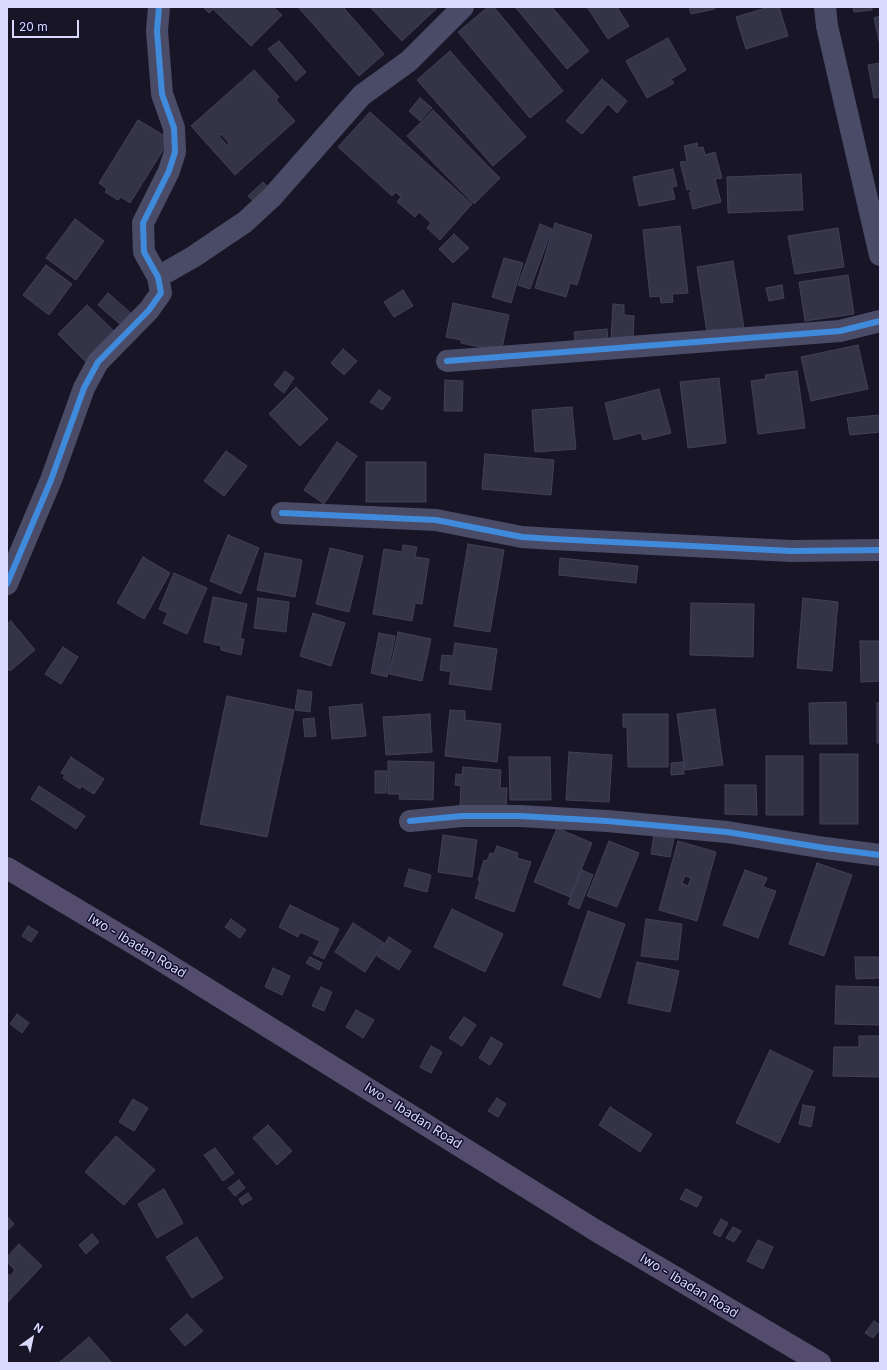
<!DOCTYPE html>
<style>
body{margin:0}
#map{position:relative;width:887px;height:1370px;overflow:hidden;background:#171526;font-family:Inter,sans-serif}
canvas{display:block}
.frame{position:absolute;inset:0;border:8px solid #dadaff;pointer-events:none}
.north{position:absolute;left:12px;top:1318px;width:40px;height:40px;-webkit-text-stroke:3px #110f2c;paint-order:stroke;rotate:33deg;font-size:11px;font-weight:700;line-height:16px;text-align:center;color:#dadaff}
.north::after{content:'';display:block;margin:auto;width:14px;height:18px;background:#dadaff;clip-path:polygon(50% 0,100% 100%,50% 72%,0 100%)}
.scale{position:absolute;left:12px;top:20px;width:67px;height:18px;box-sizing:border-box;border:2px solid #dadaff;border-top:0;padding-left:5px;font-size:12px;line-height:14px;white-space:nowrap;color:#dadaff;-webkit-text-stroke:3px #110f2c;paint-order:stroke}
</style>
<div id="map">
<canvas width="887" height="1370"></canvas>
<div class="frame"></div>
<div class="north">N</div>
<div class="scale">20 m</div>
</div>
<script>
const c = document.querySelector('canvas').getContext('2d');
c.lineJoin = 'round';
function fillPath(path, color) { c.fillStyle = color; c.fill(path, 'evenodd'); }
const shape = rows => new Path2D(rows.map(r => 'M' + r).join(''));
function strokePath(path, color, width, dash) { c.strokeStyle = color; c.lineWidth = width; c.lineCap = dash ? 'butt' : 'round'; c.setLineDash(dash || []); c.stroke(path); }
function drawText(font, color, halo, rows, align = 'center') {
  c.font = font + ' Inter,sans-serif'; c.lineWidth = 3; c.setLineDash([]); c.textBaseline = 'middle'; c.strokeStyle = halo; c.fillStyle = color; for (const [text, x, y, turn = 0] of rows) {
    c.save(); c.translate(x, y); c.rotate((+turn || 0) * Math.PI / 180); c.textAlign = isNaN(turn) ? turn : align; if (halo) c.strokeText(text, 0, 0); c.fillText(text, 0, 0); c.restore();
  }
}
const building = shape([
 [203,7,273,7,282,15,251,46,213,9,209,13,203,7],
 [298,7,343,7,384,54,359,76,298,7],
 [370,7,438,7,402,41,370,7],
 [488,7,494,7,563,91,530,118,458,32,488,7],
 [515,7,552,7,589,51,567,69,515,7],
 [587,7,617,7,629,26,608,39,587,7],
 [689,7,714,7,715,9,691,14,689,7],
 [769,7,779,7,788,36,746,49,736,17,769,7],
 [853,7,872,7,872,10,854,12,853,7],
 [880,16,880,46,874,18,880,16],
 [668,38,686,70,671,79,674,83,647,98,626,61,668,38],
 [279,41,306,72,296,81,268,49,279,41],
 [450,51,526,137,493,166,417,80,450,51],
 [880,63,880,97,874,98,868,65,880,63],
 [254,70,279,97,276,100,295,121,235,175,191,126,254,70],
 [221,134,229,143,227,145,219,136,221,134],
 [602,79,627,101,617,113,608,104,582,134,566,121,602,79],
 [420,98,432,108,420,121,409,111,420,98],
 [433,110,500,178,474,204,407,136,433,110],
 [370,112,472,204,440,240,427,228,431,223,419,212,415,217,397,202,401,197,396,192,392,196,338,147,370,112],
 [138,120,170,139,130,203,121,197,118,200,105,192,107,189,99,183,138,120],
 [697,143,698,148,703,147,705,155,715,152,722,178,715,179,721,202,693,209,689,193,691,192,691,189,687,190,680,162,687,161,684,146,697,143],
 [673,169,677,186,672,187,675,199,639,206,633,177,673,169],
 [801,174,803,210,728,213,727,177,801,174],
 [263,182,268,187,254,202,248,196,263,182],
 [75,219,104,241,76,280,46,258,75,219],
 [555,223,592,235,577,285,570,283,566,297,535,288,555,223],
 [540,224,552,229,530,289,518,285,540,224],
 [680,226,688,293,672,294,673,302,661,303,660,296,650,297,643,230,680,226],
 [838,228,844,267,795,274,788,236,838,228],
 [454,234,469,248,453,263,439,249,454,234],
 [504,258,523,263,511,303,492,297,504,258],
 [733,261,744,328,707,333,697,267,733,261],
 [46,265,72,284,49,315,23,295,46,265],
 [848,275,854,314,805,321,799,282,848,275],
 [782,285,784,298,769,301,766,288,782,285],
 [403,290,413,306,394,317,384,302,403,290],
 [108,293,132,314,121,325,98,305,108,293],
 [453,303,509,315,502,348,488,346,488,349,461,343,461,340,446,337,453,303],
 [613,304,624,305,624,315,634,316,633,340,611,339,613,304],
 [87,305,117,334,88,364,58,334,87,305],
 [607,329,608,340,575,343,574,332,607,329],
 [858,345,868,389,811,401,801,357,858,345],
 [343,349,357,361,344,375,331,363,343,349],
 [285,371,294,378,284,393,274,385,285,371],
 [797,371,805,428,758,434,751,381,766,379,765,375,797,371],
 [719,378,726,443,688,448,680,382,719,378],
 [445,380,463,381,462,411,444,411,445,380],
 [296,387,328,419,300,446,269,414,296,387],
 [659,389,671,433,643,440,641,433,614,440,605,403,659,389],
 [379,390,391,398,382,410,370,402,379,390],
 [572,407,576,449,535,452,532,410,572,407],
 [880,415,880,432,850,435,847,418,880,415],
 [337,442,357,456,324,504,304,490,337,442],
 [226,451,247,466,224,496,204,481,226,451],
 [485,454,554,460,551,495,482,489,485,454],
 [366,462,426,462,426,502,366,502,366,462],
 [228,535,259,548,241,594,210,581,228,535],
 [468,544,504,550,490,632,454,626,468,544],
 [403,545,417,547,415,557,429,559,422,604,415,603,412,621,373,614,384,549,402,552,403,545],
 [330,548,363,556,349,612,316,604,330,548],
 [265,553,302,560,295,597,257,590,265,553],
 [143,557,170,573,144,619,117,603,143,557],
 [560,558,638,566,636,583,559,575,560,558],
 [174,573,207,588,187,634,163,623,168,613,159,609,174,573],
 [213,597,247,604,240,639,244,639,241,655,221,650,221,646,204,642,213,597],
 [258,598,289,602,286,632,254,628,258,598],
 [803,598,838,602,832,671,797,668,803,598],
 [691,603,754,604,753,657,690,655,691,603],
 [313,613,345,623,331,666,300,656,313,613],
 [11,621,35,650,10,671,7,668,7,624,11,621],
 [398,632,431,639,422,681,389,674,398,632],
 [379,633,395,636,387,677,371,673,379,633],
 [860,641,880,641,880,681,861,682,860,641],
 [455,643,497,649,491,690,449,684,451,672,440,670,442,655,453,656,455,643],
 [63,647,78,657,61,684,45,674,63,647],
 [298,690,312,692,310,712,295,710,298,690],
 [227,696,294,710,267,837,200,824,227,696],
 [846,702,847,744,810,744,809,703,846,702],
 [877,703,880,703,880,743,877,743,877,703],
 [362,704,366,736,332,739,329,707,362,704],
 [715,709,723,765,685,770,677,714,715,709],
 [450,710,465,711,465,720,501,724,497,762,445,756,450,710],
 [430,714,432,752,386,755,383,717,430,714],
 [623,714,668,714,668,767,628,767,627,727,623,727,623,714],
 [314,718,316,736,305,737,303,719,314,718],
 [569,752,612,755,609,802,566,800,569,752],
 [820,754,858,754,858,824,820,824,820,754],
 [766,756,803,756,803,815,766,815,766,756],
 [71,757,104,779,94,794,81,786,80,789,63,778,65,775,61,773,71,757],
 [509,757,550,757,551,800,510,800,509,757],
 [388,761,434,762,433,800,399,799,400,794,388,794,388,761],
 [683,762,684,774,671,775,671,763,683,762],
 [463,767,501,770,500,788,507,788,506,810,460,806,461,786,455,785,456,774,462,775,463,767],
 [375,771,387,771,386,793,375,793,375,771],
 [725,785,756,785,757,815,725,814,725,785],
 [39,786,85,816,76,829,31,799,39,786],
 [557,828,592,843,570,897,534,882,557,828],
 [654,834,674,838,670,857,651,854,654,834],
 [443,835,477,840,472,877,438,872,443,835],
 [609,841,639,853,617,907,587,896,609,841],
 [678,841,716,852,697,921,659,910,678,841],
 [685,876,691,878,688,886,682,883,685,876],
 [497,846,518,853,517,858,531,862,514,912,475,898,480,881,478,880,484,860,487,861,490,853,494,854,497,846],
 [817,863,852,875,824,956,789,944,817,863],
 [409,869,431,875,427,892,404,886,409,869],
 [582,870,593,875,579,909,568,904,582,870],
 [745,870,767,878,763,887,776,891,758,938,723,925,745,870],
 [290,905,339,929,324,959,313,954,320,941,300,932,298,937,279,927,290,905],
 [452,909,503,934,485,972,434,947,452,909],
 [588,911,625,924,600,998,563,985,588,911],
 [231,919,246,930,240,938,225,927,231,919],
 [646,919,682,924,678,960,641,956,646,919],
 [353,923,384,943,365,972,335,952,353,923],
 [28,926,38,932,31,942,22,936,28,926],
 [389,937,411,951,399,970,377,956,389,937],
 [310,957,322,963,319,970,306,963,310,957],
 [855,957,880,957,880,978,856,979,855,957],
 [637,962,679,971,670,1012,628,1003,637,962],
 [273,968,290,976,282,995,265,987,273,968],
 [836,986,880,987,880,1025,835,1024,836,986],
 [321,987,332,992,324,1011,312,1006,321,987],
 [356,1010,374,1020,363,1038,346,1027,356,1010],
 [17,1014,29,1023,22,1033,10,1024,17,1014],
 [464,1017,476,1025,462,1046,449,1038,464,1017],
 [859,1036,880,1036,880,1077,833,1076,834,1047,859,1047,859,1036],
 [491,1037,503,1044,490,1065,479,1058,491,1037],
 [431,1046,442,1052,431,1073,420,1067,431,1046],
 [770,1050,813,1071,779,1143,736,1123,770,1050],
 [497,1098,506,1104,498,1117,488,1111,497,1098],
 [133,1099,148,1108,134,1131,119,1122,133,1099],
 [803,1105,815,1107,811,1127,799,1124,803,1105],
 [610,1107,652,1134,640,1152,599,1125,610,1107],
 [268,1125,292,1151,277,1165,253,1138,268,1125],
 [116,1136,155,1170,124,1205,85,1172,116,1136],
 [215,1148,234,1173,223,1181,204,1155,215,1148],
 [239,1180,245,1188,235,1196,228,1188,239,1180],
 [164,1189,183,1223,157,1238,138,1204,164,1189],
 [686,1189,702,1197,697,1207,680,1199,686,1189],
 [248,1193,252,1199,242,1205,239,1199,248,1193],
 [7,1216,14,1224,7,1231,7,1216],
 [721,1219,728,1223,720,1237,713,1233,721,1219],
 [733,1227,741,1231,734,1242,726,1238,733,1227],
 [92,1234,99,1242,86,1254,79,1245,92,1234],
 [197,1237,223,1278,192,1298,166,1257,197,1237],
 [758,1240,773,1247,763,1269,747,1261,758,1240],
 [19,1244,42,1266,7,1303,7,1273,10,1276,15,1270,7,1262,7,1257,19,1244],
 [187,1314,203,1331,185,1346,170,1329,187,1314],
 [874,1321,880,1325,880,1329,873,1338,865,1333,874,1321],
 [89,1337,112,1363,59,1363,89,1337]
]);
const minor = shape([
 [825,7,827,26,880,255],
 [158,277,193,257,245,222,272,197,362,95,409,61,463,7],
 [447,361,840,331,880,321],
 [282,513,436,520,522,537,553,539,791,551,880,550],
 [7,584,51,480,84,388,98,362,149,310,161,293,158,277,144,252,143,223,169,171,175,152,174,128,162,94,157,31,159,7],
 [410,821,462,816,520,816,607,821,727,832,825,848,880,855]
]);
const major = shape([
 [7,868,143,949,595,1230,820,1363]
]);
const cycleway = shape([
 [447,361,840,331,880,321],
 [282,513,436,520,522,537,553,539,791,551,880,550],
 [7,584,51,480,84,388,98,362,149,310,161,293,158,277,144,252,143,223,169,171,175,152,174,128,162,94,157,31,159,7],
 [410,821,462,816,520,816,607,821,727,832,825,848,880,855]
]);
const streetNames = [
 ["Iwo - Ibadan Road",137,946,31],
 ["Iwo - Ibadan Road",413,1116,32],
 ["Iwo - Ibadan Road",689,1286,31]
];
fillPath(building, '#353447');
strokePath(building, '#424058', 1);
strokePath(minor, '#4a4c67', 22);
strokePath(major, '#534c6c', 22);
strokePath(cycleway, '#408adc', 6);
drawText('13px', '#dadaff', '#110f2c', streetNames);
</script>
